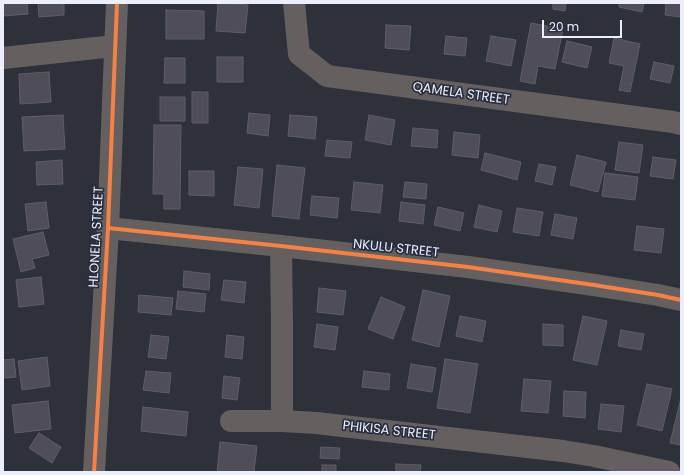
<!DOCTYPE html>
<style>
body{margin:0}
#map{position:relative;width:684px;height:475px;overflow:hidden;background:#2e313a;font-family:Poppins,sans-serif}
canvas{display:block}
.frame{position:absolute;inset:0;border:4px solid #ebeffb;pointer-events:none}
.scale{position:absolute;left:542px;top:20px;width:80px;height:18px;box-sizing:border-box;border:2px solid #ebeffb;border-top:0;padding-left:5px;font-size:12px;line-height:14px;white-space:nowrap;color:#ebeffb;-webkit-text-stroke:3px #282e40;paint-order:stroke}
</style>
<div id="map">
<canvas width="684" height="475"></canvas>
<div class="frame"></div>
<div class="scale">20 m</div>
</div>
<script>
const c = document.querySelector('canvas').getContext('2d');
c.lineJoin = 'round';
function fillPath(path, color) { c.fillStyle = color; c.fill(path, 'evenodd'); }
const shape = rows => new Path2D(rows.map(r => 'M' + r).join(''));
function strokePath(path, color, width, dash) { c.strokeStyle = color; c.lineWidth = width; c.lineCap = dash ? 'butt' : 'round'; c.setLineDash(dash || []); c.stroke(path); }
function drawText(font, color, halo, rows, align = 'center') {
  c.font = font + ' Poppins,sans-serif'; c.lineWidth = 3.5; c.setLineDash([]); c.textBaseline = 'middle'; c.strokeStyle = halo; c.fillStyle = color; for (const [text, x, y, turn = 0] of rows) {
    c.save(); c.translate(x, y); c.rotate((+turn || 0) * Math.PI / 180); c.textAlign = isNaN(turn) ? turn : align; if (halo) c.strokeText(text, 0, 0); c.fillText(text, 0, 0); c.restore();
  }
}
const building = shape([
 [3,3,27,3,28,14,4,16,3,3],
 [38,3,64,3,64,15,39,17,38,3],
 [218,3,248,5,245,33,216,31,218,3],
 [553,3,566,3,565,11,553,9,553,3],
 [619,3,644,3,642,12,619,7,619,3],
 [666,3,681,3,681,17,665,15,666,3],
 [166,10,204,11,204,39,166,39,166,10],
 [531,23,563,29,555,69,538,66,535,84,520,81,531,23],
 [386,25,411,26,409,50,385,48,386,25],
 [446,36,467,38,465,56,444,54,446,36],
 [491,36,516,40,511,66,486,61,491,36],
 [614,38,640,44,630,92,619,90,624,66,609,63,614,38],
 [567,41,592,47,587,68,562,62,567,41],
 [217,57,243,57,243,82,217,82,217,57],
 [165,58,185,58,185,83,164,83,165,58],
 [654,62,674,66,670,83,650,79,654,62],
 [49,72,51,102,20,104,19,74,49,72],
 [192,92,208,92,208,123,192,123,192,92],
 [160,97,185,97,185,121,160,121,160,97],
 [249,113,270,115,268,136,247,133,249,113],
 [63,115,65,149,24,151,22,117,63,115],
 [290,115,317,117,315,139,288,136,290,115],
 [369,115,395,120,391,145,365,140,369,115],
 [154,125,181,125,180,209,164,209,164,194,153,194,154,125],
 [413,128,438,130,437,148,411,146,413,128],
 [454,132,480,135,478,158,452,155,454,132],
 [327,140,352,142,350,158,325,156,327,140],
 [619,142,643,145,639,173,615,170,619,142],
 [485,153,521,162,517,180,481,170,485,153],
 [577,155,606,162,598,192,570,185,577,155],
 [653,157,676,160,673,179,650,176,653,157],
 [62,160,63,184,37,185,36,162,62,160],
 [539,164,556,167,552,185,535,181,539,164],
 [277,165,305,168,299,219,272,216,277,165],
 [238,167,263,169,259,208,234,205,238,167],
 [189,171,214,171,214,196,189,195,189,171],
 [605,173,638,177,635,200,602,196,605,173],
 [354,182,383,185,380,213,351,210,354,182],
 [405,182,427,184,426,199,403,197,405,182],
 [312,196,339,198,337,218,310,215,312,196],
 [46,202,49,228,28,231,25,204,46,202],
 [401,202,425,205,423,224,399,221,401,202],
 [479,205,502,211,497,232,474,227,479,205],
 [438,207,464,213,460,231,434,225,438,207],
 [517,208,543,212,539,236,513,232,517,208],
 [555,214,577,218,573,239,551,235,555,214],
 [637,226,664,229,661,253,634,250,637,226],
 [43,232,49,255,32,259,35,268,21,272,13,239,43,232],
 [184,271,210,274,209,290,183,287,184,271],
 [41,277,44,304,19,307,16,280,41,277],
 [224,280,246,282,244,303,221,300,224,280],
 [319,288,346,291,343,315,317,312,319,288],
 [423,290,450,296,439,347,412,340,423,290],
 [178,291,206,294,204,312,176,309,178,291],
 [139,295,173,298,171,315,138,312,139,295],
 [381,297,405,307,393,339,368,329,381,297],
 [460,316,486,321,482,342,456,336,460,316],
 [583,316,607,321,597,365,573,360,583,316],
 [317,324,338,327,335,350,314,347,317,324],
 [543,324,563,325,563,346,543,345,543,324],
 [621,330,644,334,641,350,618,346,621,330],
 [151,335,169,337,166,359,148,357,151,335],
 [227,335,244,337,242,359,225,357,227,335],
 [47,357,50,386,22,390,18,361,47,357],
 [14,359,16,377,4,378,3,360,14,359],
 [445,359,478,364,470,413,437,408,445,359],
 [411,364,436,368,432,392,407,388,411,364],
 [146,371,171,373,169,393,143,390,146,371],
 [364,371,390,374,389,390,362,387,364,371],
 [224,376,240,378,237,400,222,398,224,376],
 [524,379,551,381,548,413,521,411,524,379],
 [647,384,672,389,662,431,637,425,647,384],
 [564,391,586,392,585,418,563,416,564,391],
 [681,398,681,445,670,443,681,398],
 [48,401,51,429,15,433,12,405,48,401],
 [601,404,624,406,621,432,598,429,601,404],
 [143,407,188,412,186,436,141,431,143,407],
 [39,433,61,447,52,463,29,448,39,433],
 [220,442,257,446,254,472,217,472,220,442],
 [321,447,340,448,339,459,320,458,321,447],
 [396,464,421,465,420,472,396,472,396,464],
 [322,465,336,465,336,472,322,472,322,465]
]);
const street = shape([
 [294,3,299,54,327,76,673,122,681,124],
 [3,58,114,46],
 [108,228,281,246,468,267,594,285,658,295,681,300],
 [281,246,282,325,282,421],
 [231,421,282,421,316,423,563,451,594,456,669,472],
 [94,472,108,228,117,3]
]);
const cycleway = shape([
 [108,228,281,246,468,267,594,285,658,295,681,300],
 [94,472,108,228,117,3]
]);
const streetNames = [
 ["QAMELA STREET",461,94,8],
 ["HLONELA STREET",97,237,-87],
 ["NKULU STREET",396,249,6],
 ["PHIKISA STREET",389,431,6]
];
fillPath(building, '#4f4d58');
strokePath(building, '#5e5e66', 1);
strokePath(street, '#65605f', 22);
strokePath(cycleway, '#f48246', 4);
drawText('13px', '#ebeffb', '#282e40', streetNames);
</script>
